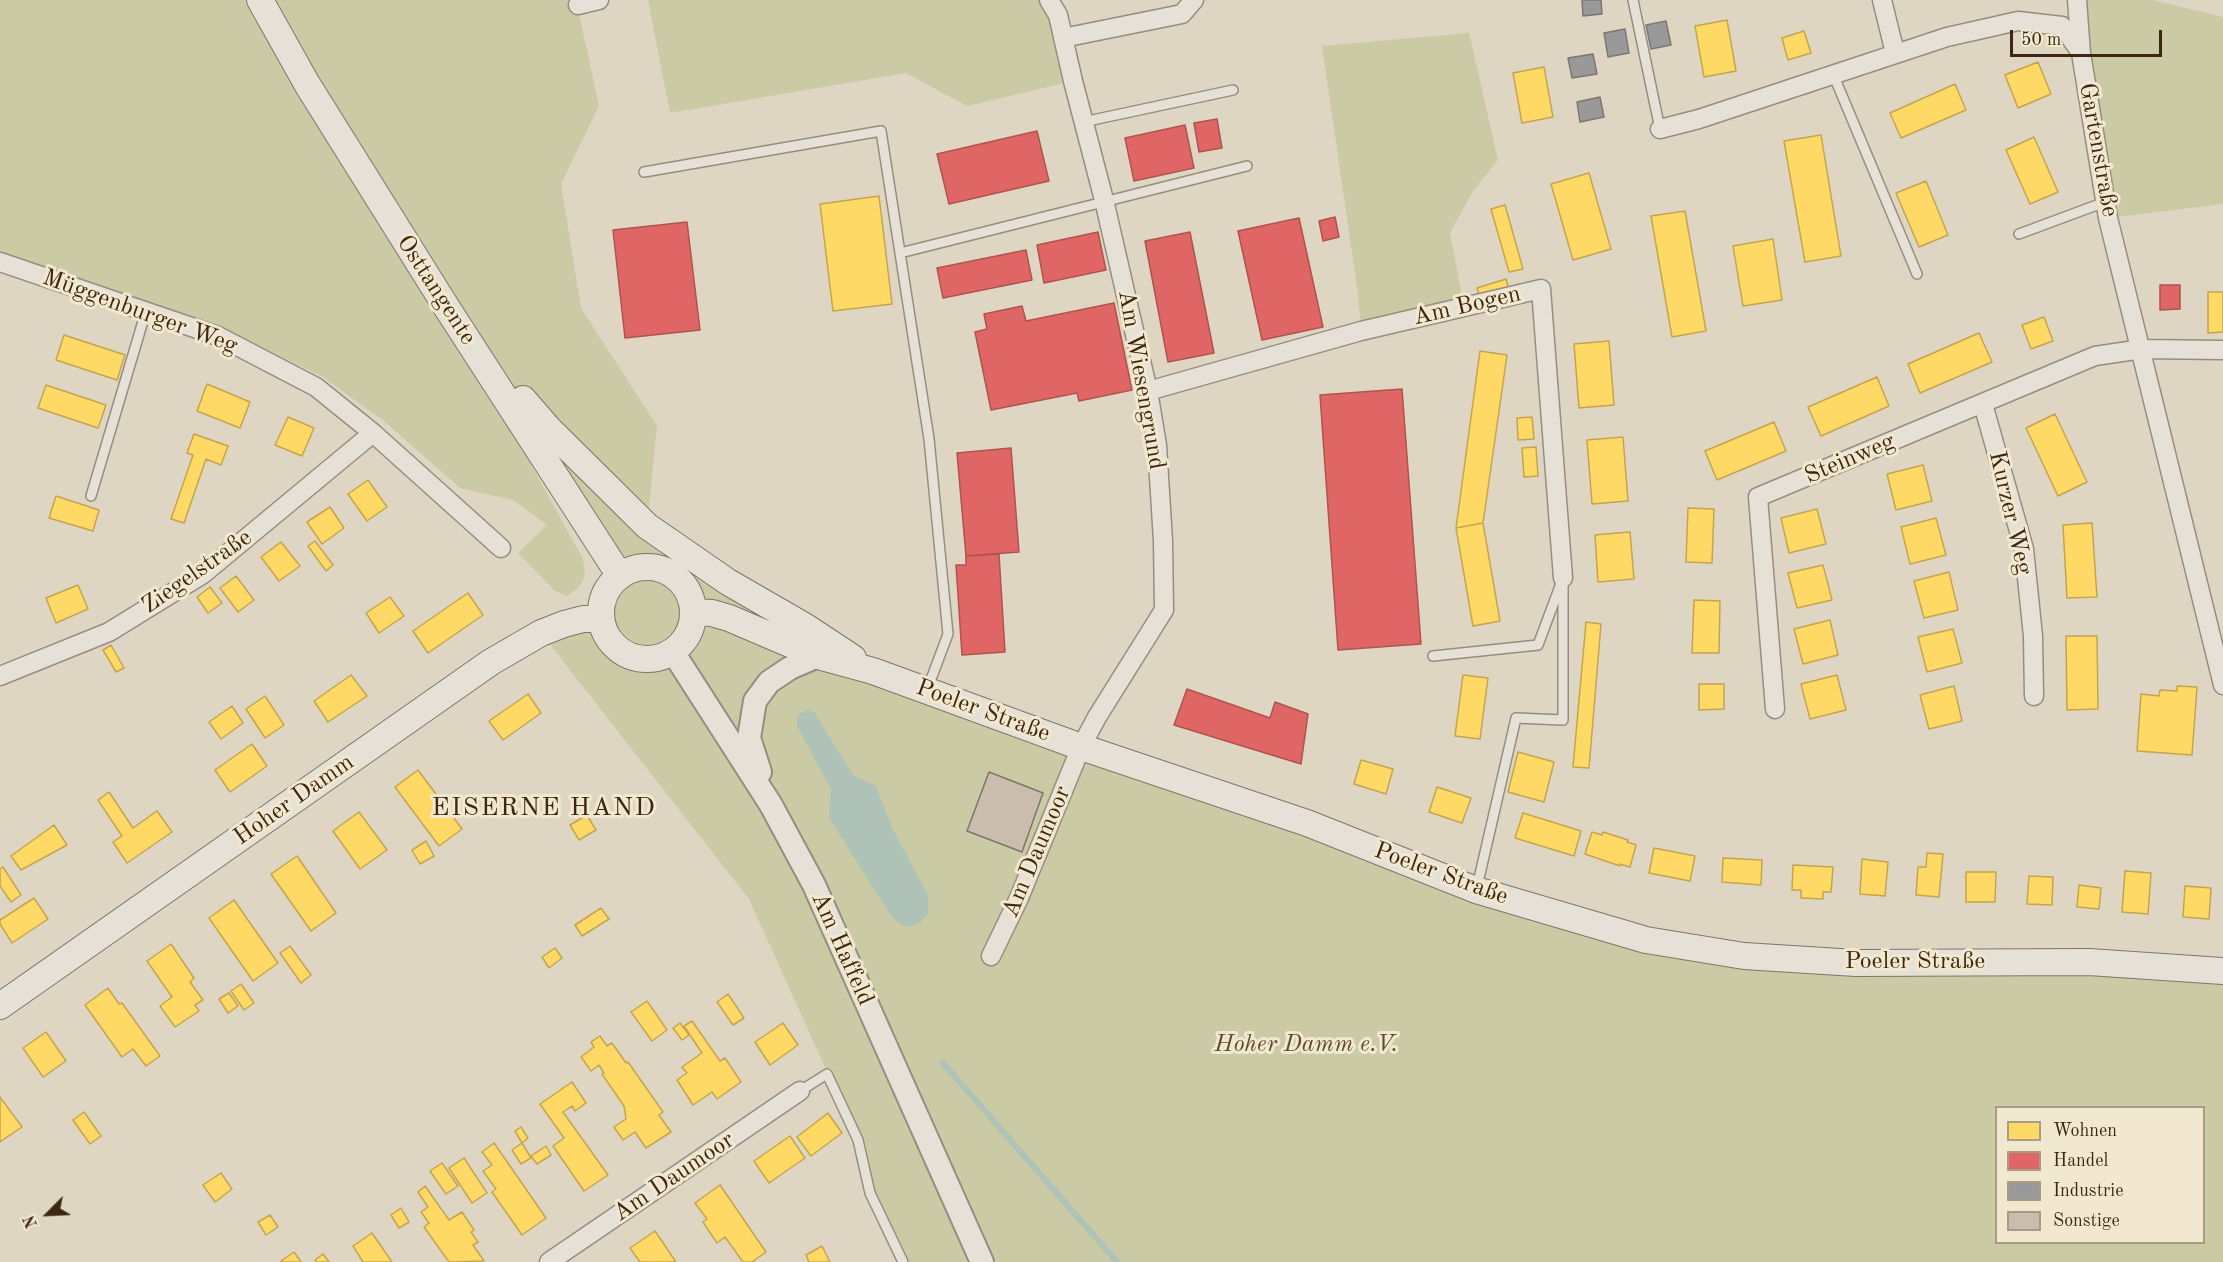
<!DOCTYPE html>
<meta charset="utf-8">
<style>
body{margin:0}
#map{position:relative;width:2223px;height:1262px;overflow:hidden;background:#ded6c2;font-family:"Old Standard TT",serif}
canvas{display:block}
.legend{position:absolute;left:1995px;top:1106px;width:210px;height:138px;box-sizing:border-box;background:#f2e8cf;border:2px solid #aa9b84;margin:0;padding:8px 10px;list-style:none;font-size:18px;color:#3d2713}
.legend li{display:flex;align-items:center;gap:12px;height:30px}
.legend b{width:30px;border:2px solid #aa9b84}
.north{position:absolute;left:18px;top:1184px;width:60px;height:60px;-webkit-text-stroke:4px #f2e8cf;paint-order:stroke;rotate:246deg;font-size:16px;font-weight:700;line-height:24px;text-align:center;color:#3d2713}
.north::after{content:'';display:block;margin:auto;width:21px;height:27px;background:#3d2713;clip-path:polygon(50% 0,100% 100%,50% 72%,0 100%)}
.scale{position:absolute;left:2010px;top:30px;width:152px;height:27px;box-sizing:border-box;border:3px solid #3d2713;border-top:0;padding-left:8px;font-size:18px;line-height:21px;white-space:nowrap;color:#3d2713;-webkit-text-stroke:4px #f2e8cf;paint-order:stroke}
</style>
<div id="map">
<canvas width="2223" height="1262"></canvas>
<ul class="legend">
<li><b style="height:16px;background:#ffd966"></b>Wohnen</li>
<li><b style="height:16px;background:#e06666"></b>Handel</li>
<li><b style="height:16px;background:#999"></b>Industrie</li>
<li><b style="height:16px;background:#cabdae"></b>Sonstige</li>
</ul>
<div class="north">N</div>
<div class="scale">50 m</div>
</div>
<script>
const c = document.querySelector('canvas').getContext('2d');
c.lineJoin = 'round';
function fillPath(path, color) { c.fillStyle = color; c.fill(path, 'evenodd'); }
const shape = rows => new Path2D(rows.map(r => 'M' + r).join(''));
function strokePath(path, color, width, dash) { c.strokeStyle = color; c.lineWidth = width; c.lineCap = dash ? 'butt' : 'round'; c.setLineDash(dash || []); c.stroke(path); }
function drawText(font, color, halo, rows, align = 'center') {
  c.font = font + ' "Old Standard TT",serif'; c.lineWidth = 6; c.setLineDash([]); c.textBaseline = 'middle'; c.strokeStyle = halo; c.fillStyle = color; for (const [text, x, y, turn = 0] of rows) {
    c.save(); c.translate(x, y); c.rotate((+turn || 0) * Math.PI / 180); c.textAlign = isNaN(turn) ? turn : align; if (halo) c.strokeText(text, 0, 0); c.fillText(text, 0, 0); c.restore();
  }
}
const green = shape([
 [0,0,576,0,599,106,561,184,581,308,657,426,647,526,873,671,1646,940,2223,971,2223,1262,903,1262,870,1193,858,1140,749,899,541,633,593,611,597,592,603,584,617,572,512,430,583,559,585,576,579,587,567,596,555,591,518,553,547,525,513,500,460,488,385,422,323,377,220,327,0,252],
 [1996,1108,2204,1108,2204,1242,1996,1242],
 [648,0,1049,0,1073,81,967,106,906,73,670,113],
 [2077,0,2152,0,2223,17,2223,204,2108,218],
 [1469,33,1498,160,1473,191,1450,233,1464,307,1361,331,1358,294,1322,46]
]);
const water = shape([
 [807,710,814,712,853,775,876,786,892,828,928,895,928,913,919,924,905,927,892,917,829,818,831,789,797,726,798,715]
]);
const homes = shape([
 [1727,20,1736,71,1704,77,1695,26,1727,20],
 [1804,31,1811,53,1788,60,1782,38,1804,31],
 [2038,62,2051,94,2018,108,2005,75,2038,62],
 [1544,67,1553,117,1522,123,1513,73,1544,67],
 [1955,84,1966,110,1901,138,1890,113,1955,84],
 [1821,135,1841,256,1805,262,1784,141,1821,135],
 [2034,137,2058,192,2030,204,2006,150,2034,137],
 [1589,173,1611,249,1573,260,1551,184,1589,173],
 [1926,181,1948,235,1919,247,1896,193,1926,181],
 [879,196,892,304,833,311,820,204,879,196],
 [1505,205,1523,269,1509,272,1491,209,1505,205],
 [1685,211,1706,331,1672,337,1651,216,1685,211],
 [1773,239,1782,300,1743,306,1733,246,1773,239],
 [1506,279,1510,294,1481,302,1477,288,1506,279],
 [2208,292,2223,292,2223,332,2208,333,2208,292],
 [2044,317,2053,341,2031,349,2022,325,2044,317],
 [1979,333,1992,362,1920,393,1908,364,1979,333],
 [64,335,125,355,117,380,56,360,64,335],
 [1609,341,1614,405,1579,408,1574,344,1609,341],
 [1480,351,1507,355,1483,523,1456,528,1480,351],
 [1877,377,1889,406,1821,436,1808,407,1877,377],
 [207,384,250,402,240,428,197,411,207,384],
 [46,385,106,405,98,428,38,408,46,385],
 [2055,414,2087,482,2058,496,2026,428,2055,414],
 [288,417,314,428,302,456,275,445,288,417],
 [1532,417,1534,439,1518,440,1517,418,1532,417],
 [1774,422,1786,451,1717,480,1705,451,1774,422],
 [194,434,228,446,221,465,206,459,184,523,171,519,193,455,187,453,194,434],
 [1623,437,1628,501,1592,504,1587,440,1623,437],
 [1536,447,1538,476,1524,477,1522,448,1536,447],
 [1923,465,1932,501,1896,510,1887,474,1923,465],
 [368,480,387,507,367,521,348,494,368,480],
 [56,496,99,510,93,531,49,518,56,496],
 [330,507,344,528,322,544,307,522,330,507],
 [1688,508,1714,509,1712,563,1686,562,1688,508],
 [1817,509,1826,544,1789,553,1781,518,1817,509],
 [1936,518,1946,555,1910,564,1901,527,1936,518],
 [1483,523,1500,621,1473,626,1456,528,1483,523],
 [2092,523,2097,597,2067,598,2063,525,2092,523],
 [1630,532,1634,579,1598,582,1595,535,1630,532],
 [315,541,333,565,326,571,308,546,315,541],
 [281,542,300,566,279,581,261,557,281,542],
 [1823,565,1832,600,1797,608,1788,573,1823,565],
 [1949,572,1958,610,1924,618,1914,581,1949,572],
 [236,576,254,600,238,612,220,588,236,576],
 [78,585,88,609,56,623,46,598,78,585],
 [210,587,222,603,208,613,197,597,210,587],
 [468,593,483,615,428,653,413,631,468,593],
 [390,597,404,616,379,633,366,613,390,597],
 [1694,600,1720,601,1719,653,1692,653,1694,600],
 [1830,620,1838,655,1803,664,1794,629,1830,620],
 [1586,622,1601,624,1589,768,1573,767,1586,622],
 [1953,629,1962,663,1927,672,1918,637,1953,629],
 [2066,636,2097,636,2098,709,2067,710,2066,636],
 [111,645,124,668,116,672,103,650,111,645],
 [351,675,367,696,328,722,314,701,351,675],
 [1463,675,1488,678,1480,739,1455,736,1463,675],
 [1837,675,1846,710,1810,719,1801,684,1837,675],
 [1699,684,1724,684,1724,709,1699,710,1699,684],
 [1954,686,1962,721,1929,729,1920,695,1954,686],
 [2177,686,2197,687,2192,755,2137,751,2141,694,2159,696,2160,690,2177,691,2177,686],
 [528,694,541,713,503,740,489,721,528,694],
 [265,696,284,725,265,738,246,709,265,696],
 [232,706,243,723,221,739,209,722,232,706],
 [252,744,267,766,230,792,215,770,252,744],
 [1518,752,1554,762,1544,802,1508,792,1518,752],
 [1361,760,1393,769,1386,794,1354,784,1361,760],
 [418,770,462,829,439,846,395,787,418,770],
 [1437,787,1471,798,1462,823,1429,812,1437,787],
 [109,792,133,828,157,811,172,832,127,863,113,842,122,836,98,800,109,792],
 [359,812,387,850,360,869,333,831,359,812],
 [1523,813,1581,831,1574,856,1515,838,1523,813],
 [587,815,596,830,579,840,570,825,587,815],
 [54,825,67,845,21,870,11,856,54,825],
 [1592,832,1602,835,1603,832,1628,840,1627,842,1636,845,1630,867,1620,864,1620,866,1585,854,1592,832],
 [426,841,434,856,420,864,412,850,426,841],
 [1654,848,1695,856,1690,881,1649,873,1654,848],
 [1927,853,1943,854,1939,897,1916,895,1918,867,1926,867,1927,853],
 [297,856,336,913,311,931,271,874,297,856],
 [1723,858,1762,860,1761,885,1722,882,1723,858],
 [1862,859,1888,862,1885,896,1860,894,1862,859],
 [1793,865,1833,867,1831,892,1823,892,1823,899,1801,898,1801,890,1792,890,1793,865],
 [3,867,21,895,11,902,0,886,0,869,3,867],
 [2125,871,2151,873,2148,914,2122,912,2125,871],
 [1966,872,1996,872,1995,902,1966,902,1966,872],
 [2029,876,2053,877,2052,905,2027,904,2029,876],
 [2079,885,2101,888,2099,909,2077,907,2079,885],
 [2185,886,2211,888,2209,919,2183,917,2185,886],
 [34,898,48,919,12,943,0,924,0,920,34,898],
 [234,900,278,963,253,981,209,918,234,900],
 [601,908,609,919,582,936,575,925,601,908],
 [171,944,194,978,190,982,203,1000,195,1005,199,1011,175,1027,160,1006,172,997,147,961,171,944],
 [290,946,311,975,301,983,280,953,290,946],
 [555,948,562,958,549,968,542,957,555,948],
 [241,984,254,1003,244,1010,231,991,241,984],
 [108,988,119,1004,122,1003,160,1056,146,1066,133,1049,122,1057,85,1005,108,988],
 [229,993,238,1006,228,1013,219,999,229,993],
 [728,994,744,1018,733,1025,717,1002,728,994],
 [647,1001,667,1030,652,1041,631,1012,647,1001],
 [692,1021,720,1061,725,1058,741,1082,717,1099,712,1092,693,1105,677,1080,687,1073,682,1067,702,1053,684,1026,692,1021],
 [680,1023,689,1035,682,1040,673,1028,680,1023],
 [783,1023,798,1045,770,1065,755,1042,783,1023],
 [46,1032,66,1061,43,1077,23,1048,46,1032],
 [600,1036,607,1046,612,1043,626,1063,628,1062,663,1112,659,1115,671,1132,646,1148,635,1132,623,1140,614,1127,626,1119,624,1106,602,1074,604,1073,599,1065,591,1071,581,1057,594,1047,591,1042,600,1036],
 [572,1082,586,1103,575,1111,572,1106,563,1112,608,1175,584,1191,553,1146,564,1138,540,1104,572,1082],
 [0,1097,22,1127,0,1142,0,1097],
 [84,1112,101,1136,90,1144,73,1120,84,1112],
 [828,1113,842,1133,811,1156,797,1137,828,1113],
 [521,1127,528,1138,522,1143,515,1131,521,1127],
 [790,1136,805,1158,769,1183,754,1161,790,1136],
 [494,1143,546,1218,522,1235,492,1192,496,1189,483,1171,492,1165,482,1152,494,1143],
 [522,1143,531,1158,521,1164,512,1150,522,1143],
 [546,1146,551,1155,537,1164,531,1156,546,1146],
 [464,1158,487,1193,472,1203,449,1168,464,1158],
 [442,1163,458,1186,446,1194,430,1171,442,1163],
 [221,1173,232,1189,215,1202,203,1185,221,1173],
 [720,1185,766,1252,752,1262,743,1262,725,1237,717,1243,703,1222,707,1219,695,1203,720,1185],
 [425,1186,449,1220,462,1212,474,1230,471,1232,478,1242,473,1245,484,1261,449,1262,424,1227,429,1223,421,1212,428,1207,418,1192,425,1186],
 [401,1208,409,1222,399,1228,391,1215,401,1208],
 [270,1215,278,1227,266,1235,258,1222,270,1215],
 [655,1231,676,1262,640,1262,630,1248,655,1231],
 [372,1233,392,1262,363,1262,353,1246,372,1233],
 [822,1246,830,1262,809,1262,806,1255,822,1246],
 [294,1252,301,1262,281,1262,281,1261,294,1252],
 [323,1254,329,1262,317,1262,315,1260,323,1254]
]);
const shops = shape([
 [1217,119,1222,148,1199,152,1194,123,1217,119],
 [1185,125,1194,168,1134,181,1125,138,1185,125],
 [1037,131,1049,181,949,204,937,154,1037,131],
 [1335,217,1339,237,1323,241,1319,221,1335,217],
 [1299,218,1323,327,1262,340,1238,231,1299,218],
 [687,222,700,330,625,338,613,230,687,222],
 [1098,232,1106,270,1044,283,1037,245,1098,232],
 [1190,232,1214,353,1168,362,1145,241,1190,232],
 [1026,250,1032,280,943,298,937,268,1026,250],
 [2160,285,2180,285,2180,309,2160,310,2160,285],
 [1114,303,1132,390,1079,401,1077,393,991,410,975,332,987,329,984,314,1022,306,1026,321,1114,303],
 [1402,389,1421,644,1338,650,1320,395,1402,389],
 [1011,448,1019,552,966,556,957,453,1011,448],
 [999,554,1005,652,962,655,956,565,966,565,966,556,999,554],
 [1187,689,1270,718,1275,702,1308,714,1301,764,1174,725,1187,689]
]);
const industry = shape([
 [1582,0,1601,0,1602,14,1583,16,1582,0],
 [1666,21,1671,45,1651,49,1646,25,1666,21],
 [1625,29,1629,53,1608,57,1604,33,1625,29],
 [1593,54,1597,74,1572,78,1568,58,1593,54],
 [1600,97,1604,117,1580,122,1577,102,1600,97]
]);
const stream = shape([
 [943,1063,1117,1262]
]);
const building = shape([
 [989,772,1043,793,1022,852,967,831,989,772]
]);
const service = shape([
 [1633,0,1660,129],
 [1833,74,1917,274],
 [1083,122,1233,90],
 [644,172,881,131,929,439,948,634,927,690],
 [2019,234,2105,202],
 [900,253,1247,166],
 [91,496,146,311],
 [1433,656,1538,645,1563,578,1563,720,1516,718,1477,887],
 [800,1091,827,1074,858,1140,870,1193,903,1262]
]);
const minor = shape([
 [1882,0,1895,53],
 [2077,0,2081,53,2108,218,2223,685],
 [578,5,599,0],
 [1063,38,1182,14,1194,0],
 [1660,129,1699,119,1947,37,2018,21,2062,26,2080,51],
 [0,262,218,336,316,387,373,433,501,548],
 [1148,391,1361,331,1541,289,1563,578],
 [1983,404,2024,549,2033,636,2034,696],
 [0,676,109,632,203,574,373,433],
 [1775,709,1758,497,2095,356,2142,349,2223,350],
 [991,956,1019,898,1081,747,1097,717,1164,610,1163,541,1157,445,1148,391,1104,200,1073,81,1058,15,1049,0],
 [549,1262,800,1091]
]);
const tertiary = shape([
 [673,652,771,805,814,885,982,1262],
 [760,772,749,738,755,701,769,682,790,668,818,656]
]);
const secondary = shape([
 [260,0,307,84,447,308,620,576],
 [523,399,549,429,647,526,728,582,806,627,853,658],
 '601 613a46 46 0 1 1 92 0a46 46 0 1 1-92 0Z',
 [693,612,712,613,729,618,818,656,873,671,1081,747,1307,823,1476,890,1646,940,1744,956,1856,963,2089,962,2223,971],
 [0,1006,491,662,541,633,564,624,583,619,601,619]
]);
const streetNames = [
 ["Gartenstraße",2098,150,80],
 ["Osttangente",436,290,57],
 ["Am Bogen",1467,306,-13],
 ["Müggenburger Weg",140,312,20],
 ["Am Wiesengrund",1141,380,80],
 ["Steinweg",1850,459,-23],
 ["Kurzer Weg",2010,513,77],
 ["Ziegelstraße",197,572,-35],
 ["Poeler Straße",983,711,20],
 ["Hoher Damm",294,800,-35],
 ["Am Daumoor",1037,852,-67],
 ["Poeler Straße",1441,874,20],
 ["Am Haffeld",842,949,66],
 ["Poeler Straße",1915,962],
 ["Am Daumoor",674,1177,-34]
];
const parkNames = [
 ["Hoher Damm e.V.",1306,1045]
];
const neighbourhoodNames = [
 ["EISERNE HAND",544,808]
];
fillPath(green, '#cacaa4');
fillPath(water, '#aec2b8');
fillPath(homes, '#ffd966');
strokePath(homes, '#c5a44d', 1.5);
fillPath(shops, '#e06666');
strokePath(shops, '#af534d', 1.5);
fillPath(industry, '#999');
strokePath(industry, '#7d7771', 1.5);
strokePath(stream, '#aec2b8', 6);
fillPath(building, '#cabdae');
strokePath(building, '#7e7669', 1.5);
strokePath(service, '#958e80', 12);
strokePath(minor, '#958e80', 21);
strokePath(tertiary, '#958e80', 26);
strokePath(secondary, '#7e7669', 28);
strokePath(service, '#e6e1d6', 9);
strokePath(minor, '#e6e1d6', 18);
strokePath(tertiary, '#e6e1d6', 22);
strokePath(secondary, '#e6e1d6', 26);
drawText('24px', '#3d2713', '#f2e8cf', streetNames);
drawText('italic 24px', '#5c4d31', '#f2e8cf', parkNames);
c.letterSpacing = '1.5px';
drawText('26px', '#3d2713', '#f2e8cf', neighbourhoodNames);
c.letterSpacing = '0px';
</script>
